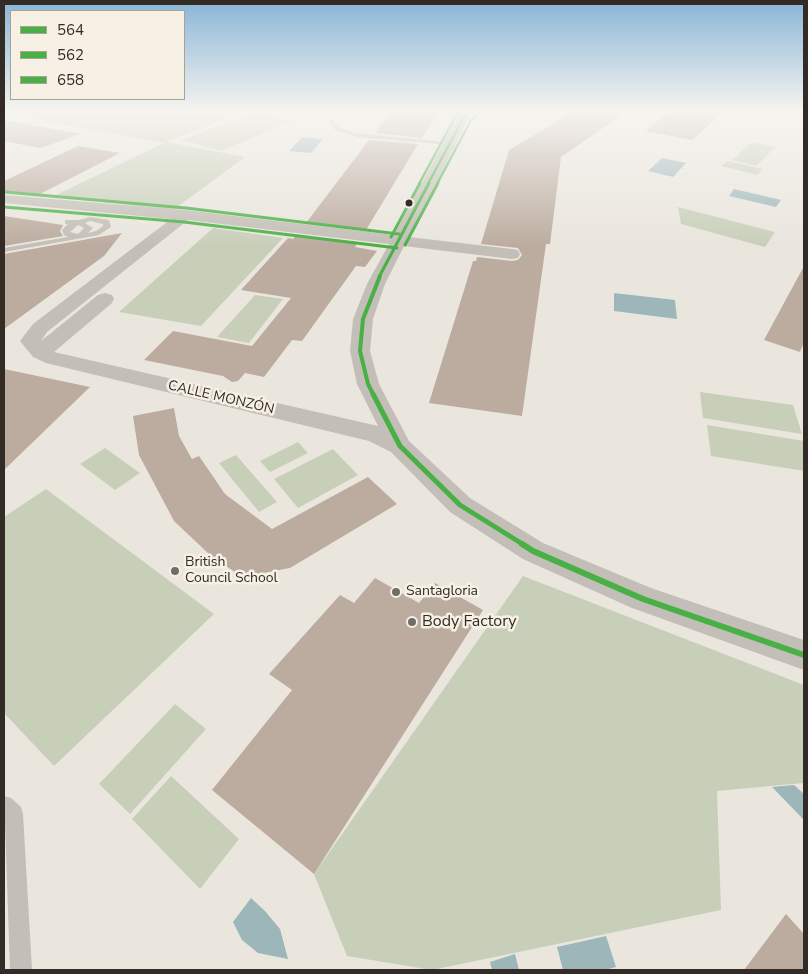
<!DOCTYPE html>
<html>
<head>
<meta charset="utf-8">
<style>
  body { margin:0 }
  #map { position:relative; width:808px; height:974px; overflow:hidden; background:#eae6de; font-family:"Nunito Sans",sans-serif }
  canvas { display:block }
  .frame { position:absolute; inset:0; border:5px solid #322b26; pointer-events:none }
  .legend { position:absolute; left:10px; top:10px; width:175px; height:90px; box-sizing:border-box; background:#f7f1e5; border:1px solid #a8a299; margin:0; padding:6px 9px; list-style:none; font-size:15px; color:#322b26 }
  .legend li { display:flex; align-items:center; gap:10px; height:25px }
  .legend b { width:25px; border:1px solid #a8a299 }
</style>
</head>
<body>
<div id="map">
<canvas width="808" height="974"></canvas>
<div class="frame"></div>
<ul class="legend">
<li><b style="height:6px;background:#49b045"></b>564</li>
<li><b style="height:6px;background:#49b045"></b>562</li>
<li><b style="height:6px;background:#49b045"></b>658</li>
</ul>
</div>
<script>
const ctx = document.querySelector('canvas').getContext('2d');
ctx.lineJoin = 'round';
function paint(path, color) { ctx.fillStyle = color; ctx.fill(path, 'evenodd'); }
const shape = rows => new Path2D(rows.map(r => 'M' + r).join(''));
function trace(path, color, width, dash) { ctx.strokeStyle = color; ctx.lineWidth = width; ctx.lineCap = dash ? 'butt' : 'round'; ctx.setLineDash(dash || []); ctx.stroke(path); }
function drawText(font, color, halo, rows, align = 'center') {
  ctx.font = font + ' "Nunito Sans",sans-serif'; ctx.lineWidth = 5; ctx.setLineDash([]); ctx.textBaseline = 'middle'; ctx.strokeStyle = halo; ctx.fillStyle = color; for (const [text, x, y, turn = 0] of rows) {
    ctx.save(); ctx.translate(x, y); ctx.rotate((+turn || 0) * Math.PI / 180); ctx.textAlign = isNaN(turn) ? turn : align; if (halo) ctx.strokeText(text, 0, 0); ctx.fillText(text, 0, 0); ctx.restore();
  }
}
const green = shape([
  [25,110,120,110,115,112,127,115,143,110,249,110,166,142,245,157,173,210,54,196,164,143,12,115],
  [254,112,292,121,222,151,182,140],
  [752,142,776,147,756,166,732,160],
  [728,161,763,169,757,175,721,166],
  [678,207,775,232,765,247,681,224],
  [213,228,283,238,201,326,119,312],
  [255,295,283,299,249,343,217,337],
  [700,392,793,405,802,434,703,418],
  [707,425,804,441,804,471,711,456],
  [298,442,308,453,270,472,260,461],
  [105,448,140,473,115,490,80,464],
  [333,449,358,475,298,508,274,479],
  [236,455,277,502,259,512,219,463],
  [46,489,214,614,54,766,4,713,4,517],
  [523,576,804,685,804,783,717,791,721,910,432,970,347,956,314,874],
  [175,704,206,729,130,814,99,784],
  [171,776,239,839,200,889,132,819]
]);
const water = shape([
  [302,137,323,139,311,153,289,151],
  [662,158,686,163,673,177,648,171],
  [734,189,781,200,776,207,729,196],
  [614,293,675,300,677,319,614,311],
  [794,785,804,794,804,820,772,787],
  [251,898,265,911,280,929,288,959,258,953,242,940,233,922],
  [606,936,616,967,604,970,563,970,557,947],
  [515,954,519,970,492,970,490,962]
]);
const building = shape([
  [392,110,440,110,422,138,375,133],
  [576,110,629,110,561,157,550,244,546,244,522,416,429,403,473,261,476,261,477,257,512,261,518,260,522,255,518,248,481,244,509,150],
  [672,110,726,110,692,140,645,131],
  [4,120,81,134,40,148,4,141],
  [369,140,418,144,366,230,306,223],
  [78,146,120,153,36,196,4,193,4,181],
  [4,216,63,225,60,231,63,236,4,246],
  [122,233,104,256,4,329,4,254],
  [296,235,358,242,355,247,377,251,365,267,356,266,302,341,292,340,264,377,245,373,238,381,232,382,223,376,144,360,173,331,252,346,291,298,241,290,288,238,293,239],
  [804,266,804,342,800,352,764,340],
  [4,369,90,387,4,470],
  [174,408,179,436,192,459,199,456,225,494,272,529,368,477,397,504,290,568,242,577,210,555,174,521,139,455,133,416],
  [375,578,419,603,435,583,483,610,314,874,212,790,292,690,269,674,340,595,354,603],
  [786,914,804,934,804,970,744,970]
]);
const lane = shape([
  [328,120,332,120,339,128,357,133,454,143,451,145,357,137,335,130,328,120],
  [90,217,109,220,111,227,99,235,4,252,4,248,68,237,64,235,62,230,68,224,65,224,65,220,79,220,90,217],
  [90,221,103,224,103,226,96,231,88,233,93,228,85,223,90,221],
  [78,225,84,228,78,234,70,232,78,225],
  [4,796,11,798,21,807,23,814,32,970,10,970,4,796]
]);
const street = shape([
  [4,110,20,110,4,117,4,110],
  [461,110,473,110,409,237,512,249,518,250,520,254,518,258,512,259,404,246,385,284,373,319,370,351,379,384,409,441,470,498,543,543,651,588,804,640,804,670,632,608,523,559,450,512,391,452,369,441,46,363,33,357,20,341,33,324,171,219,4,203,4,195,185,210,394,235,461,110],
  [188,220,389,244,367,284,353,319,350,351,357,384,378,426,54,352,112,303,114,299,112,295,105,293,98,295,41,341,47,332,188,220]
]);
const bus1Far4 = shape([
  [428,184,465,115,472,110]
]);
const bus1Far3 = shape([
  [379,277,429,183]
]);
const bus1Far2 = shape([
  [374,396,368,384,360,351,363,319,380,276]
]);
const bus1Far1 = shape([
  [373,394,400,446,460,505,524,545]
]);
const bus1 = shape([
  [522,544,533,551,643,599,804,655]
]);
const bus2Far1 = shape([
  [437,184,471,120,476,116]
]);
const bus2 = shape([
  [4,207,184,222,397,248],
  [405,245,438,183]
]);
const bus3Far1 = shape([
  [419,184,459,110]
]);
const bus3 = shape([
  [5,192,186,208,399,234],
  [391,237,420,183]
]);
const markers = [
  [409,203,4.5,"#322b26"],
  [175,571,5,"#726c66"],
  [396,592,5,"#726c66"],
  [412,622,5,"#726c66"]
];
const streetNames = [
  ["CALLE MONZÓN",221,398,13]
];
const poiNames = [
  ["British",185,563],
  ["Council School",185,579],
  ["Santagloria",406,592]
];
const nearPoinames = [
  ["Body Factory",422,622]
];
paint(green, '#c8cfb9');
paint(water, '#9cb6ba');
paint(building, '#bcaca0');
paint(lane, '#c3beb7');
paint(street, '#c3beb7');
trace(bus1Far4, '#49b045', 2.5);
trace(bus1Far3, '#49b045', 3);
trace(bus1Far2, '#49b045', 4);
trace(bus1Far1, '#49b045', 5);
trace(bus1, '#49b045', 6);
trace(bus2Far1, '#49b045', 2.5);
trace(bus2, '#49b045', 3);
trace(bus3Far1, '#49b045', 2.5);
trace(bus3, '#49b045', 3);
const sky = ctx.createLinearGradient(0, 0, 0, 246);
sky.addColorStop(0, '#89b5d6');
sky.addColorStop(0.45, '#f6f4f0');
sky.addColorStop(1, '#f6f4f000');
ctx.fillStyle = sky;
ctx.fillRect(0, 0, 808, 246);
for (const [x, y, r, color] of markers) { const dot = new Path2D(); dot.arc(x, y, r, 0, 2 * Math.PI); ctx.fillStyle = color; ctx.fill(dot); trace(dot, '#f7f1e5', 2); }
drawText('14px', '#322b26', '#f7f1e5', streetNames);
drawText('14px', '#322b26', '#f7f1e5', poiNames, 'left');
drawText('16px', '#322b26', '#f7f1e5', nearPoinames, 'left');
</script>
</body>
</html>
